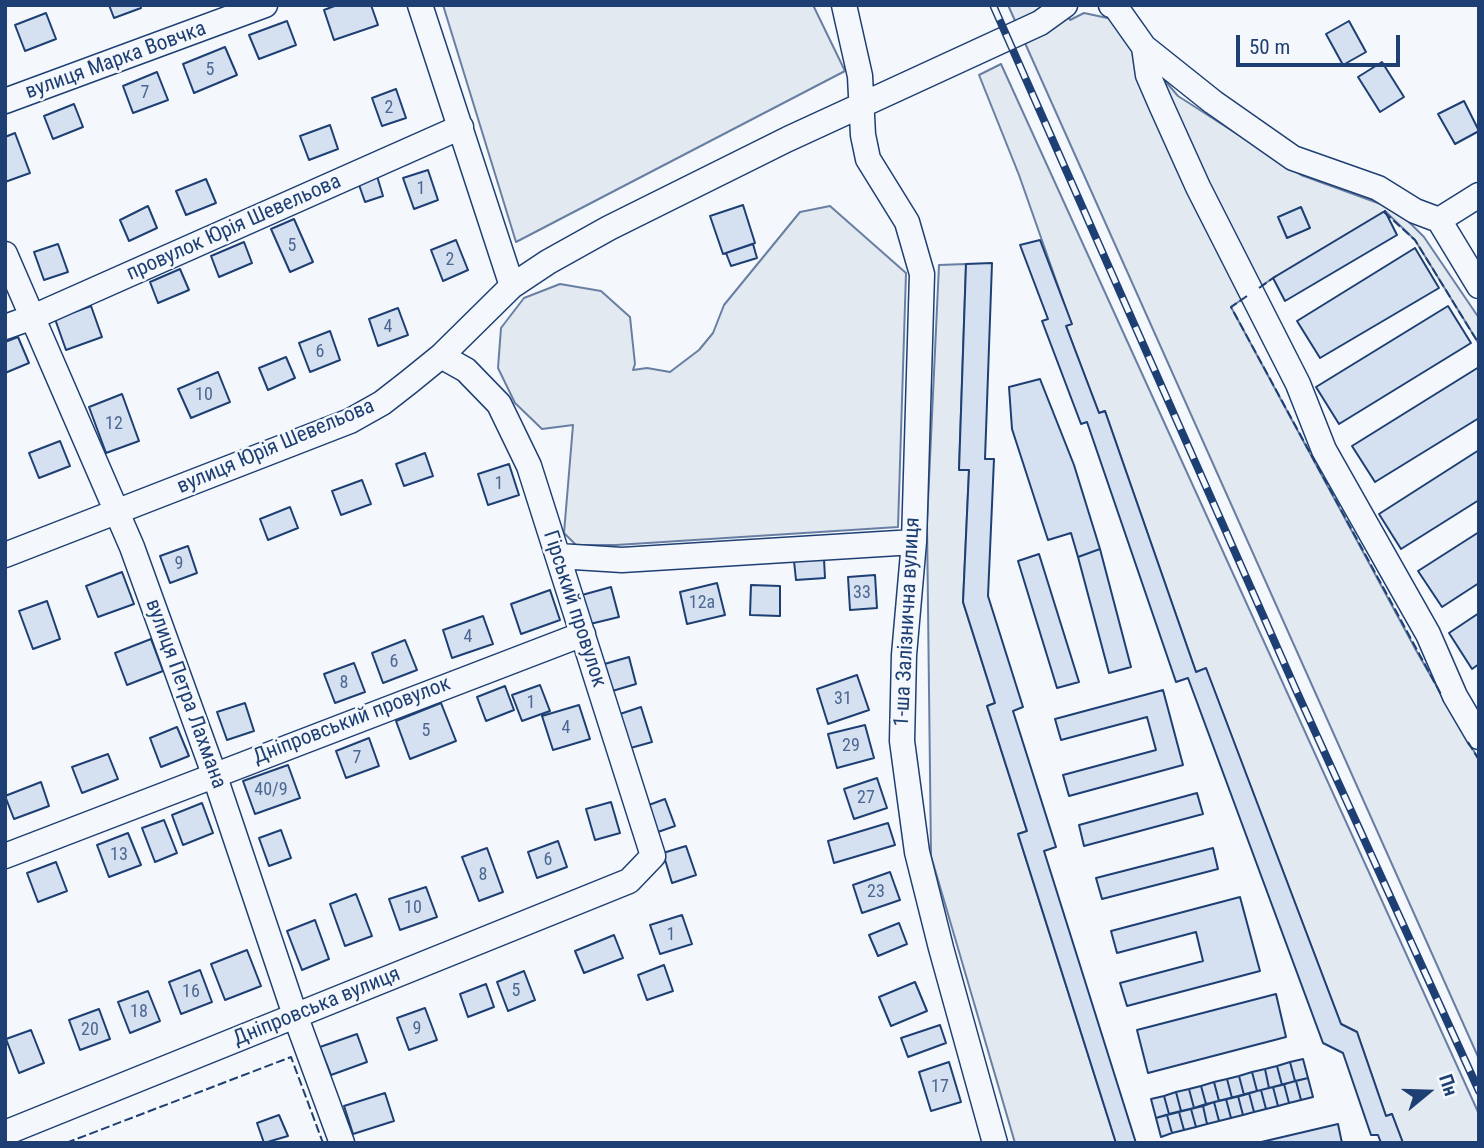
<!DOCTYPE html>
<html>
<head>
<meta charset="utf-8">
<style>
  body { margin:0 }
  #map { position:relative; width:1484px; height:1148px; overflow:hidden; background:#f4f7fb; font-family:"Roboto Condensed",sans-serif }
  canvas { display:block }
  .frame { position:absolute; inset:0; border:7px solid #1d3f73; pointer-events:none }
  .north { position:absolute; left:1393px; top:1057px; width:70px; height:70px; -webkit-text-stroke:5px #f4f7fb; paint-order:stroke; rotate:71deg; font-size:19px; font-weight:700; line-height:28px; text-align:center; color:#1d3f73 }
  .north::after { content:''; display:block; margin:auto; width:24px; height:32px; background:#1d3f73; clip-path:polygon(50% 0,100% 100%,50% 72%,0 100%) }
  .scale { position:absolute; left:1236px; top:35px; width:164px; height:32px; box-sizing:border-box; border:4px solid #1d3f73; border-top:0; padding-left:9px; font-size:21px; line-height:24px; white-space:nowrap; color:#1d3f73; -webkit-text-stroke:5px #f4f7fb; paint-order:stroke }
</style>
</head>
<body>
<div id="map">
<canvas width="1484" height="1148"></canvas>
<div class="frame"></div>
<div class="north">Пн</div>
<div class="scale">50 m</div>
</div>
<script>
const ctx = document.querySelector('canvas').getContext('2d');
ctx.lineJoin = 'round';
function paint(path, color) { ctx.fillStyle = color; ctx.fill(path, 'evenodd'); }
const shape = rows => new Path2D(rows.map(r => 'M' + r).join(''));
function trace(path, color, width, dash) { ctx.strokeStyle = color; ctx.lineWidth = width; ctx.lineCap = dash ? 'butt' : 'round'; ctx.setLineDash(dash || []); ctx.stroke(path); }
function drawText(font, color, halo, rows, align = 'center') {
  ctx.font = font + ' "Roboto Condensed",sans-serif'; ctx.lineWidth = 5; ctx.setLineDash([]); ctx.textBaseline = 'middle'; ctx.strokeStyle = halo; ctx.fillStyle = color; for (const [text, x, y, turn = 0] of rows) {
    ctx.save(); ctx.translate(x, y); ctx.rotate((+turn || 0) * Math.PI / 180); ctx.textAlign = isNaN(turn) ? turn : align; if (halo) ctx.strokeText(text, 0, 0); ctx.fillText(text, 0, 0); ctx.restore();
  }
}
const green = shape([
  [443,5,813,5,845,71,516,242,443,5],
  [1008,5,1064,5,1070,20,1084,13,1112,19,1178,96,1301,175,1397,210,1424,237,1479,318,1479,344,1415,240,1385,211,1273,278,1231,307,1417,652,1479,760,1479,1059,1008,5],
  [1001,64,1479,1114,1479,1143,1403,1143,1392,1114,1386,1116,1357,1032,1341,1024,1206,669,1196,672,1105,411,1099,413,1066,326,1071,323,1019,175,979,75,1001,64],
  [830,206,906,273,898,527,616,545,576,545,564,533,573,425,542,429,515,403,498,368,501,328,524,298,560,284,601,291,630,317,635,364,633,370,647,368,670,372,699,350,713,333,724,305,800,212,830,206],
  [966,264,959,469,969,470,963,602,995,703,987,706,1027,831,1018,834,1116,1143,1015,1143,931,856,927,523,939,265,966,264]
]);
const building = shape([
  [109,5,140,5,141,8,114,18,109,5],
  [337,5,371,5,378,25,334,40,324,10,337,5],
  [46,13,56,39,25,51,15,25,46,13],
  [287,21,296,45,259,59,249,35,287,21],
  [1349,21,1366,52,1343,65,1326,34,1349,21],
  [225,47,237,75,194,93,183,64,225,47],
  [1382,62,1404,97,1380,112,1358,77,1382,62],
  [157,72,168,100,133,113,123,86,157,72],
  [396,89,406,118,382,126,372,98,396,89],
  [1464,101,1479,131,1455,144,1438,114,1464,101],
  [74,104,83,127,53,139,44,116,74,104],
  [330,125,338,149,309,160,300,136,330,125],
  [15,133,30,173,5,182,5,137,15,133],
  [428,170,438,200,414,209,403,178,428,170],
  [377,176,383,196,365,202,358,182,377,176],
  [206,179,216,203,186,215,176,191,206,179],
  [743,205,755,243,723,254,710,216,743,205],
  [148,206,157,228,129,241,120,220,148,206],
  [1301,207,1310,228,1287,238,1278,217,1301,207],
  [1385,211,1397,235,1285,301,1273,278,1385,211],
  [294,219,313,262,290,272,271,229,294,219],
  [456,240,468,270,443,281,431,250,456,240],
  [1040,240,1072,324,1066,326,1099,413,1105,411,1196,672,1206,668,1341,1024,1357,1032,1386,1116,1392,1114,1403,1143,1381,1143,1378,1135,1371,1135,1343,1053,1323,1043,1188,678,1176,682,1087,422,1081,424,1042,321,1048,319,1020,245,1040,240],
  [244,242,252,263,219,277,211,256,244,242],
  [58,244,68,272,44,280,34,252,58,244],
  [753,244,757,258,731,266,726,253,753,244],
  [1415,248,1439,288,1320,358,1297,321,1415,248],
  [992,263,985,459,994,459,988,596,1023,707,1013,711,1056,847,1044,851,1136,1143,1116,1143,1018,834,1027,831,987,706,995,703,963,602,969,470,959,470,966,264,992,263],
  [180,269,189,290,158,303,150,282,180,269],
  [91,306,102,337,66,350,55,319,91,306],
  [1448,306,1471,343,1339,424,1316,387,1448,306],
  [398,308,408,335,378,346,369,319,398,308],
  [330,331,340,360,310,372,299,343,330,331],
  [18,337,29,363,5,373,5,342,18,337],
  [286,357,295,378,268,390,259,368,286,357],
  [1479,367,1479,418,1375,482,1352,446,1479,367],
  [218,372,230,402,191,418,178,389,218,372],
  [1040,379,1074,465,1100,549,1078,557,1071,533,1048,540,1012,429,1009,387,1040,379],
  [122,394,139,441,106,453,89,407,122,394],
  [60,441,70,466,39,478,29,453,60,441],
  [1479,450,1479,500,1401,549,1379,514,1479,450],
  [425,453,433,476,404,486,396,464,425,453],
  [509,464,519,495,488,505,478,474,509,464],
  [362,480,371,504,341,515,332,491,362,480],
  [290,507,298,528,268,540,260,519,290,507],
  [1479,532,1479,583,1442,607,1418,571,1479,532],
  [188,546,197,573,170,583,160,556,188,546],
  [1100,549,1131,667,1109,673,1078,557,1100,549],
  [1039,554,1079,682,1057,688,1018,561,1039,554],
  [824,559,825,578,796,580,794,561,824,559],
  [122,572,134,604,98,617,86,586,122,572],
  [875,575,877,608,850,610,848,577,875,575],
  [717,583,725,615,687,624,680,592,717,583],
  [751,585,780,586,780,616,750,615,751,585],
  [611,587,619,617,590,624,582,595,611,587],
  [550,590,560,620,521,634,511,604,550,590],
  [47,601,60,639,33,649,19,611,47,601],
  [1479,613,1479,664,1472,669,1449,633,1479,613],
  [483,616,493,644,452,658,443,630,483,616],
  [151,639,163,671,127,685,115,653,151,639],
  [405,640,417,670,383,683,372,653,405,640],
  [629,657,636,684,609,692,601,665,629,657],
  [354,663,365,692,335,703,324,674,354,663],
  [857,675,869,710,828,724,817,689,857,675],
  [540,685,550,711,522,721,512,695,540,685],
  [505,686,514,710,486,721,477,697,505,686],
  [1163,690,1183,765,1069,796,1063,775,1156,750,1147,717,1061,740,1055,719,1163,690],
  [245,703,254,731,227,740,217,712,245,703],
  [441,703,456,741,410,759,396,721,441,703],
  [579,705,590,739,553,750,542,716,579,705],
  [641,707,652,742,627,749,617,715,641,707],
  [865,725,874,758,837,768,828,734,865,725],
  [177,727,189,756,161,767,150,738,177,727],
  [369,738,379,766,346,778,336,751,369,738],
  [108,754,118,779,82,793,72,767,108,754],
  [288,765,300,798,255,814,243,781,288,765],
  [877,778,887,808,854,819,844,789,877,778],
  [41,782,49,806,14,819,5,796,41,782],
  [1197,793,1203,814,1084,846,1079,825,1197,793],
  [665,799,675,826,655,833,646,806,665,799],
  [611,802,620,833,595,840,586,809,611,802],
  [202,803,213,833,183,845,172,815,202,803],
  [164,820,177,853,155,862,142,828,164,820],
  [888,823,895,845,834,863,828,841,888,823],
  [281,830,291,858,269,866,259,838,281,830],
  [128,833,141,865,109,877,97,845,128,833],
  [558,841,567,867,537,878,528,852,558,841],
  [686,846,696,875,672,883,663,853,686,846],
  [487,848,503,892,479,901,462,857,487,848],
  [1213,848,1218,869,1102,899,1096,878,1213,848],
  [56,862,67,891,38,902,27,873,56,862],
  [890,872,900,900,862,913,853,885,890,872],
  [426,887,437,917,400,930,389,899,426,887],
  [356,894,372,936,345,946,330,904,356,894],
  [1240,897,1260,971,1127,1006,1120,983,1203,961,1196,932,1117,953,1111,931,1240,897],
  [682,915,692,944,660,954,650,925,682,915],
  [315,920,329,959,302,970,287,931,315,920],
  [899,923,907,944,878,956,869,935,899,923],
  [614,935,623,958,584,973,575,951,614,935],
  [247,950,261,986,225,1000,211,964,247,950],
  [664,965,673,991,647,1000,638,975,664,965],
  [200,970,212,1002,181,1014,169,982,200,970],
  [524,971,535,1000,508,1011,497,982,524,971],
  [915,982,927,1011,891,1026,879,997,915,982],
  [486,984,494,1007,468,1017,460,994,486,984],
  [148,991,160,1021,130,1033,118,1002,148,991],
  [1276,994,1286,1037,1148,1073,1137,1030,1276,994],
  [425,1008,437,1040,409,1050,397,1018,425,1008],
  [99,1009,110,1039,80,1050,69,1020,99,1009],
  [940,1025,946,1043,908,1057,901,1038,940,1025],
  [31,1030,44,1063,19,1073,6,1039,31,1030],
  [357,1034,367,1062,331,1075,320,1047,357,1034],
  [1303,1059,1308,1078,1295,1081,1290,1062,1303,1059],
  [949,1062,961,1102,931,1111,919,1072,949,1062],
  [1290,1062,1295,1081,1282,1085,1277,1066,1290,1062],
  [1277,1066,1282,1085,1269,1088,1265,1069,1277,1066],
  [1265,1069,1269,1088,1257,1091,1252,1072,1265,1069],
  [1252,1072,1257,1091,1244,1095,1239,1076,1252,1072],
  [1239,1076,1244,1095,1232,1098,1227,1079,1239,1076],
  [1308,1078,1313,1097,1301,1100,1296,1081,1308,1078],
  [1227,1079,1232,1098,1219,1101,1214,1082,1227,1079],
  [1296,1081,1301,1100,1289,1103,1284,1084,1296,1081],
  [1214,1082,1219,1101,1206,1104,1201,1086,1214,1082],
  [1284,1084,1289,1103,1278,1106,1273,1087,1284,1084],
  [1201,1086,1206,1104,1194,1108,1189,1089,1201,1086],
  [1273,1087,1278,1106,1266,1109,1261,1090,1273,1087],
  [1189,1089,1194,1108,1181,1111,1176,1092,1189,1089],
  [1261,1090,1266,1109,1254,1112,1249,1093,1261,1090],
  [1176,1092,1181,1111,1169,1114,1164,1096,1176,1092],
  [385,1093,394,1121,353,1134,344,1106,385,1093],
  [1249,1093,1254,1112,1243,1115,1238,1096,1249,1093],
  [1164,1096,1169,1114,1156,1118,1151,1099,1164,1096],
  [1238,1096,1243,1115,1231,1118,1226,1099,1238,1096],
  [1226,1099,1231,1118,1219,1121,1214,1102,1226,1099],
  [1214,1102,1219,1121,1207,1124,1203,1106,1214,1102],
  [1203,1106,1207,1124,1196,1127,1191,1109,1203,1106],
  [1191,1109,1196,1127,1184,1130,1179,1112,1191,1109],
  [1179,1112,1184,1130,1172,1133,1167,1115,1179,1112],
  [279,1115,288,1136,264,1143,257,1123,279,1115],
  [1167,1115,1172,1133,1161,1137,1156,1118,1167,1115],
  [1338,1124,1342,1143,1257,1143,1338,1124]
]);
const minor = shape([
  [420,5,512,286],
  [844,5,860,76,863,135,868,159,907,222,922,274,914,542,904,655,902,741,917,852,941,948,995,1143],
  [1111,5,1115,6,1144,47,1213,102,1293,158,1378,188,1415,211,1439,220,1479,286],
  [1144,47,1148,75,1161,105,1198,187,1298,384,1324,450,1428,634,1455,696,1479,737],
  [5,101,265,5],
  [1439,220,1479,195],
  [5,254,132,547,214,774,295,1015,342,1143],
  [5,327,33,317,461,127],
  [5,555,350,421,382,403,409,382,441,356,512,286,548,262,609,228,788,139,1040,23,1065,5],
  [558,556,622,560,914,542],
  [5,856,583,634],
  [5,1133,629,881,653,856,529,466,499,404,466,370,441,356]
]);
const rail = shape([
  [993,5,1296,690,1479,1091]
]);
const fence = shape([
  [1384,212,1415,240,1479,344],
  [1259,288,1276,276],
  [1247,296,1231,307,1442,696],
  [1468,742,1479,760],
  [66,1143,291,1057,323,1143]
]);
const numberNames = [
  ["5",210,70],
  ["7",145,93],
  ["2",389,108],
  ["1",421,189],
  ["5",292,246],
  ["2",450,260],
  ["4",388,327],
  ["6",320,352],
  ["10",204,395],
  ["12",114,424],
  ["1",499,484],
  ["9",179,564],
  ["33",862,593],
  ["12а",702,603],
  ["4",468,637],
  ["6",394,662],
  ["8",344,683],
  ["31",843,699],
  ["1",531,703],
  ["4",566,728],
  ["5",426,731],
  ["29",851,746],
  ["7",357,758],
  ["40/9",271,790],
  ["27",866,798],
  ["13",119,855],
  ["6",548,860],
  ["8",483,875],
  ["23",876,892],
  ["10",413,908],
  ["1",671,935],
  ["5",516,991],
  ["16",191,992],
  ["18",139,1012],
  ["9",417,1029],
  ["20",90,1030],
  ["17",940,1087]
];
const streetNames = [
  ["вулиця Марка Вовчка",116,61,-20],
  ["провулок Юрія Шевельова",234,228,-24],
  ["вулиця Юрія Шевельова",276,447,-23],
  ["Гірський провулок",574,609,72],
  ["1-ша Залізнична вулиця",908,622,-87],
  ["вулиця Петра Лахмана",185,694,70],
  ["Дніпровський провулок",352,721,-21],
  ["Дніпровська вулиця",317,1007,-22]
];
paint(green, '#e3e9f0');
trace(green, '#687fa3', 2);
paint(building, '#d5e0f0');
trace(building, '#1d3f73', 2);
trace(minor, '#1d3f73', 27);
trace(minor, '#f4f7fb', 24);
trace(rail, '#1d3f73', 8);
trace(rail, '#f4f7fb', 5, [16]);
trace(fence, '#1d3f73', 2, [9, 3.5]);
drawText('18px', '#4b6792', null, numberNames);
drawText('21px', '#1d3f73', '#f4f7fb', streetNames);
</script>
</body>
</html>
